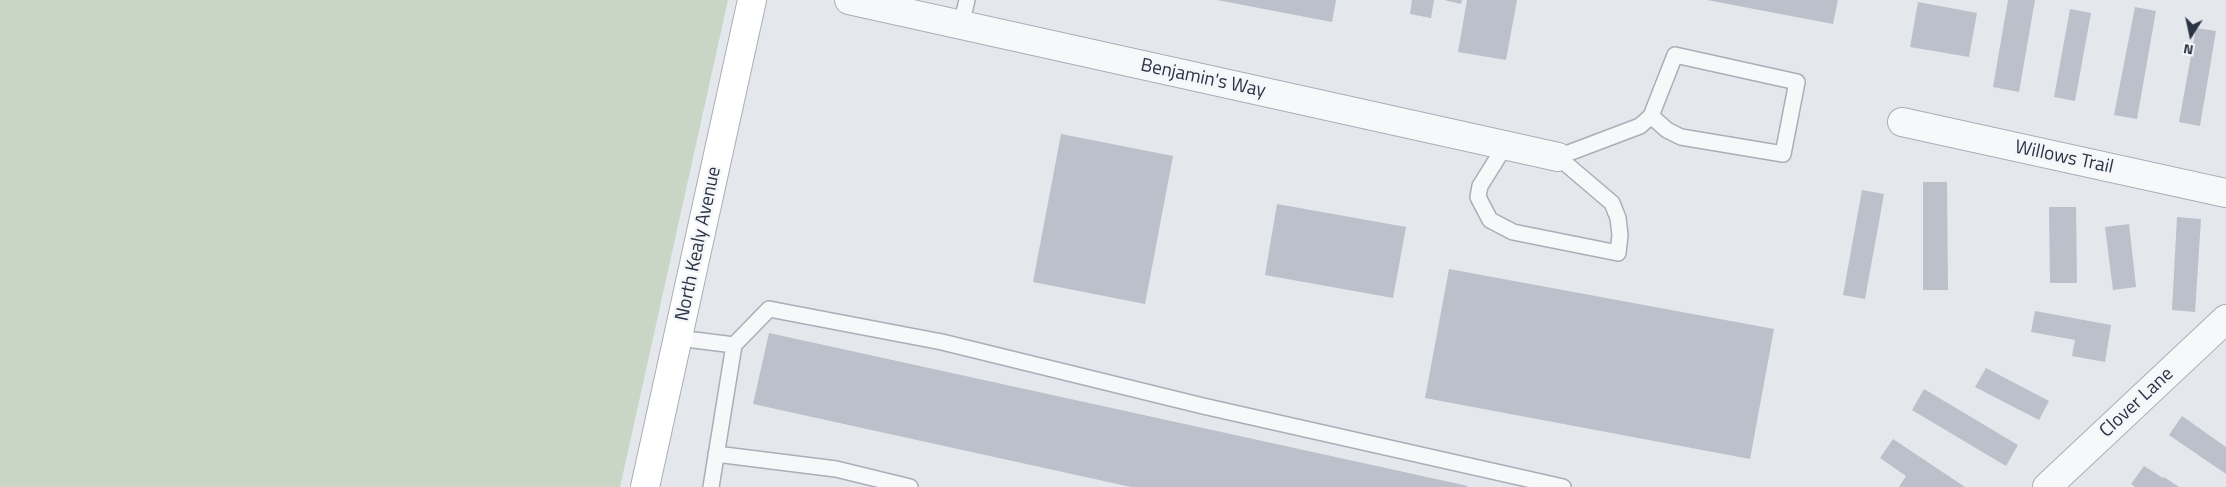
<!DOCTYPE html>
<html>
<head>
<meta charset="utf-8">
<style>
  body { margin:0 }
  #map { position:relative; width:2226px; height:487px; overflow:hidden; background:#e4e7ec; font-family:"Titillium Web",sans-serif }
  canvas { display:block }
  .north { position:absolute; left:2166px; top:10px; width:50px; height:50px; -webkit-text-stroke:4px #f4f6f9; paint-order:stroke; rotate:190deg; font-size:14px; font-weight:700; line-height:20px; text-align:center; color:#2b3445 }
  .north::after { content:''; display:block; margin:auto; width:18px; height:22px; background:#2b3445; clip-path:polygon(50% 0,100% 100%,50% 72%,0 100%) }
</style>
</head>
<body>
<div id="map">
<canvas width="2226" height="487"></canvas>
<div class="north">N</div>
</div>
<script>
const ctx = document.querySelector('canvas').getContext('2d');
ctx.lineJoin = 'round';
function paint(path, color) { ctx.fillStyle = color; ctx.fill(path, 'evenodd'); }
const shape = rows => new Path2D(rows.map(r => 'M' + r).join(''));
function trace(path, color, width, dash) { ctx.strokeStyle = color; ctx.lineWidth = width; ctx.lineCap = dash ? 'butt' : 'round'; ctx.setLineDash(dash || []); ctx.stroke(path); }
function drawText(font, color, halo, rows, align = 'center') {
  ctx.font = font + ' "Titillium Web",sans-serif'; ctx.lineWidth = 5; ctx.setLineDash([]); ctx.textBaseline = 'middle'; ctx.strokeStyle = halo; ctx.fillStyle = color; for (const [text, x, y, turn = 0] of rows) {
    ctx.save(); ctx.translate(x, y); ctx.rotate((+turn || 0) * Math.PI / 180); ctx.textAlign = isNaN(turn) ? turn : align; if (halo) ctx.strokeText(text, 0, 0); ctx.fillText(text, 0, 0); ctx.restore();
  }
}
const green = shape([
  [0,0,728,0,620,487,0,487]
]);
const building = shape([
  [1217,0,1336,0,1332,22],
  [1412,0,1434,0,1431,18,1410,14],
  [1444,0,1462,0,1461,4],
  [1467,0,1517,0,1506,60,1458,52],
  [1707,0,1838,0,1833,24],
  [2008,0,2035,0,2019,92,1993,87],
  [1918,2,1977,13,1969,57,1910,47],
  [2135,7,2156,11,2137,119,2114,115],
  [2070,9,2091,13,2075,101,2054,97],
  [2196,28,2216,31,2200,126,2179,122],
  [1061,134,1173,156,1145,304,1033,282],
  [1923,182,1947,182,1948,290,1923,290],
  [1862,190,1884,194,1865,299,1843,295],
  [1277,204,1406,227,1393,298,1265,275],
  [2049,207,2076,207,2077,283,2050,283],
  [2177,217,2201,219,2195,312,2172,310],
  [2129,224,2136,287,2113,290,2105,227],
  [1449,269,1774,329,1750,459,1425,398],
  [2035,311,2111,325,2105,362,2072,356,2075,340,2031,332],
  [769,333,1468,486,1467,487,1131,487,753,404],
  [1986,368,2049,401,2039,420,1975,387],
  [1924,389,2018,445,2006,466,1912,410],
  [2182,416,2226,447,2226,474,2169,435],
  [1893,439,1965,487,1899,487,1906,476,1880,458],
  [2144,466,2163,478,2164,477,2179,487,2135,487,2131,484]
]);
const lane = shape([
  [961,25,967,0],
  [1505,146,1480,186,1478,197,1490,220,1513,232,1618,253,1620,235,1618,218,1612,203,1558,157,1640,126,1651,116,1675,55,1797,82,1783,154,1681,137,1667,130,1651,116],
  [678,338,734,345,769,309,942,342,1203,406,1563,487],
  [716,454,836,469,910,487],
  [711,487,734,345]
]);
const street = shape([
  [849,0,1558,157],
  [1902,122,2226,193],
  [2047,487,2226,319]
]);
const secondary = shape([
  [645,487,752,0]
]);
const streetNames = [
  ["Benjamin's Way",1203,79,12],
  ["Willows Trail",2064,158,12],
  ["North Kealy Avenue",699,244,-78],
  ["Clover Lane",2137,403,-43]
];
paint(green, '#c9d6c5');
paint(building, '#bbc0ca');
trace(lane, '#a9aeb7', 18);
trace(street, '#a9aeb7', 30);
trace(secondary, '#a9aeb7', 30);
trace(lane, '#f7f8fa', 15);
trace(street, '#f7f8fa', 28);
trace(secondary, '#fff', 28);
drawText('19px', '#2b3445', '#f4f6f9', streetNames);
</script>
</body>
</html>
